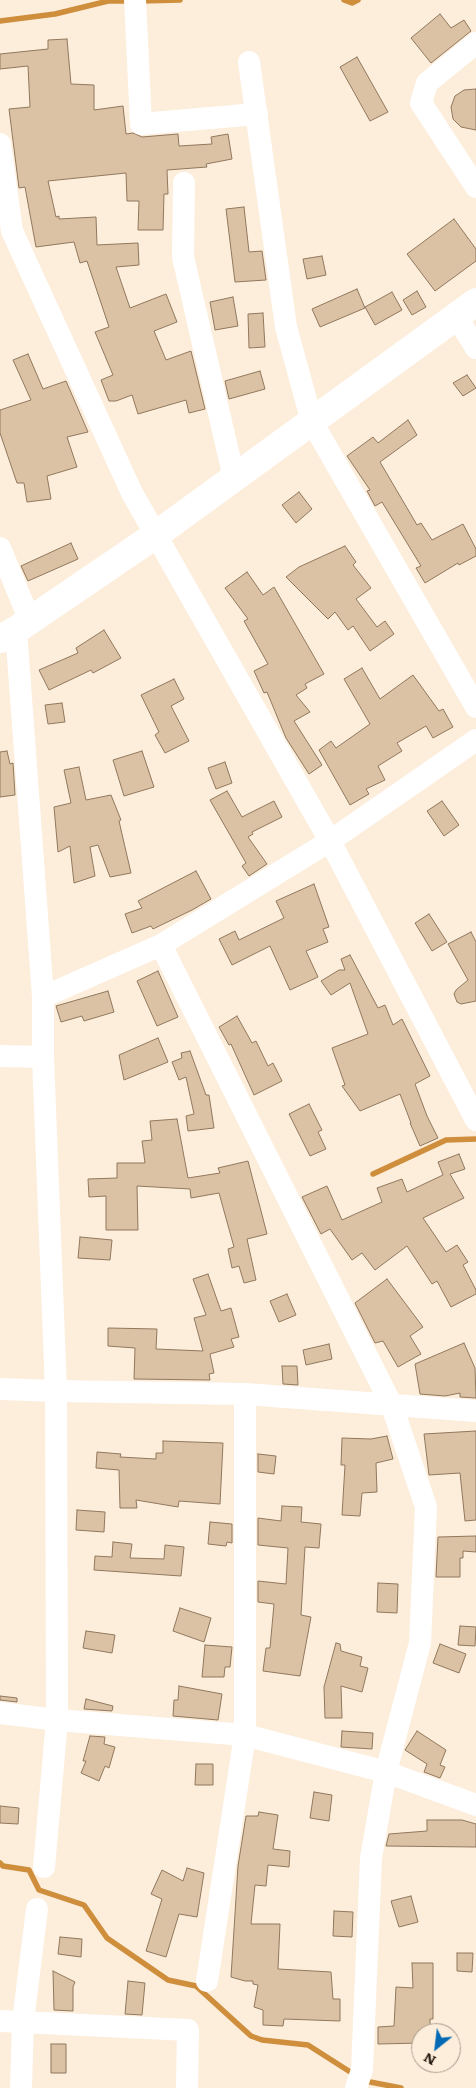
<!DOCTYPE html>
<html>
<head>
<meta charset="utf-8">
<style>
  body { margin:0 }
  #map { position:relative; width:476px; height:2088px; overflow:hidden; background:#fdeddb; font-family:Literata,serif }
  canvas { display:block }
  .north { position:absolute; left:411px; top:2023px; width:50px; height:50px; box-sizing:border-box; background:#fdeddb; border:1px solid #a89a8b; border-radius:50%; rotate:209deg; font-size:14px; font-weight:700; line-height:20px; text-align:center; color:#281e13 }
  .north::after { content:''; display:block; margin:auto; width:18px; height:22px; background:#046ab6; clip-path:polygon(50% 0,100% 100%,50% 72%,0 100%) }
</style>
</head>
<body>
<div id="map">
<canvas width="476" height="2088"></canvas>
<div class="north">N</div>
</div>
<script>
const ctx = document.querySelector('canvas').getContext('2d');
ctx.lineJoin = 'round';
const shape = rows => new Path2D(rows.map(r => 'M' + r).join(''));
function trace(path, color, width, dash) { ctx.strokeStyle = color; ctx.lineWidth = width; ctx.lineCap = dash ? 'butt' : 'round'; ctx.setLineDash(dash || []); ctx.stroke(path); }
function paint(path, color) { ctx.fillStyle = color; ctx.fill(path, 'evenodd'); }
const stream = shape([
  [344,0,352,3,358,0],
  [140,1,180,0],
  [0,21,55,14,108,1,131,1],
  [373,1174,446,1140,476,1139],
  [0,1863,3,1866,29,1870,39,1890,84,1905,107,1938,168,1980,196,1986,251,2036,262,2040,308,2045,355,2075],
  [365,2081,401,2088]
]);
const building = shape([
  [440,14,451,28,464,20,471,31,431,63,411,38,440,14],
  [67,39,71,84,94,85,94,110,123,106,126,134,133,133,142,137,178,134,179,146,212,144,211,137,228,134,232,159,206,164,207,167,167,170,168,194,164,194,163,230,138,230,139,201,127,201,126,173,48,181,56,217,59,216,59,219,96,217,97,245,138,243,139,265,116,267,130,308,166,294,177,322,154,331,166,360,191,351,205,409,189,413,186,400,138,414,132,395,116,401,109,401,101,380,113,375,95,332,109,327,87,261,80,263,74,242,36,247,25,187,19,188,9,109,30,107,28,66,0,69,0,54,48,49,48,40,67,39],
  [357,57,388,112,370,121,340,67,357,57],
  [476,89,476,130,461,127,453,119,451,107,455,96,464,90,476,89],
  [244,207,249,252,262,251,266,280,235,282,226,209,244,207],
  [454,219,476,249,476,261,435,291,407,254,454,219],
  [322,256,326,275,307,279,303,259,322,256],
  [357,289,365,308,320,327,312,309,357,289],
  [417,291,426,307,412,315,403,300,417,291],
  [392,292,402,310,375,325,365,307,392,292],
  [233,297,238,326,215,330,210,302,233,297],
  [263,313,265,347,249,348,248,314,263,313],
  [28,354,43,389,66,381,88,432,67,437,77,467,47,476,51,499,27,502,24,483,17,483,0,433,0,410,31,400,13,360,28,354],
  [260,371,265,389,229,399,225,381,260,371],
  [467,375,476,388,463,396,453,383,467,375],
  [408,420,417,435,380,462,417,525,421,523,432,540,463,524,476,549,476,556,459,565,458,563,425,583,416,568,421,566,382,502,375,506,367,491,370,490,347,456,373,437,378,443,408,420],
  [299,492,312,509,296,523,282,505,299,492],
  [71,543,78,559,28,581,21,566,71,543],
  [345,546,356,562,353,565,371,588,356,599,377,627,385,621,394,634,370,651,353,626,348,630,335,612,328,619,286,577,299,567,345,546],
  [247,572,263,595,274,587,324,674,305,684,307,688,296,695,310,712,294,721,322,765,309,774,286,738,267,692,264,693,254,671,268,664,244,621,248,619,225,588,247,572],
  [104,630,121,658,93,673,91,670,49,690,39,670,78,653,76,648,104,630],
  [362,668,380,699,413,675,439,711,443,709,453,727,433,738,426,726,397,743,402,751,378,766,385,780,366,789,369,794,350,805,319,750,331,741,336,748,370,724,344,679,362,668],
  [174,679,184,699,171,706,189,741,165,753,155,735,159,732,141,695,174,679],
  [62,703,65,722,48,724,45,705,62,703],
  [7,751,10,764,13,763,15,795,0,797,0,752,7,751],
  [142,751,154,787,124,796,113,760,142,751],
  [225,762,232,783,216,789,208,768,225,762],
  [79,767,86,800,111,795,121,820,119,821,131,873,110,877,98,845,90,847,95,876,74,883,70,846,58,852,54,807,71,803,64,770,79,767],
  [227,791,242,817,274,801,282,817,252,832,253,834,248,837,267,864,249,876,242,866,246,863,210,800,227,791],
  [442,801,459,825,444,836,427,811,442,801],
  [196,871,211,899,192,910,153,929,151,926,132,933,125,914,142,908,138,901,196,871],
  [314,884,329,927,323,929,328,942,306,951,318,977,290,990,270,946,232,965,219,939,235,931,239,940,284,918,276,901,314,884],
  [429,914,447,942,432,951,415,923,429,914],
  [471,932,476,942,476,1001,461,1004,457,1002,454,994,456,990,468,980,448,944,471,932],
  [350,955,378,1008,385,1005,393,1025,402,1019,430,1076,415,1084,427,1116,438,1138,420,1146,410,1123,411,1123,400,1094,360,1111,342,1086,345,1085,332,1048,368,1034,350,983,331,995,321,981,339,970,345,970,341,959,350,955],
  [158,971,178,1017,157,1026,137,981,158,971],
  [108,991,114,1012,84,1021,82,1016,61,1022,56,1006,108,991],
  [237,1016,252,1043,256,1041,268,1066,273,1063,282,1081,254,1095,231,1044,229,1045,219,1027,237,1016],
  [158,1038,168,1062,124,1080,119,1055,158,1038],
  [190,1051,206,1095,209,1095,214,1128,188,1131,186,1116,194,1114,186,1077,179,1080,172,1062,182,1058,181,1053,190,1051],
  [309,1104,322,1130,318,1132,326,1149,310,1156,289,1114,309,1104],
  [177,1119,188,1178,220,1173,218,1168,248,1161,267,1234,247,1239,256,1280,244,1283,239,1266,232,1268,228,1249,234,1247,219,1193,191,1198,190,1189,137,1186,138,1230,106,1230,106,1196,89,1197,88,1179,117,1178,117,1163,145,1163,142,1141,152,1140,150,1121,177,1119],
  [459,1154,465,1169,450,1174,464,1198,423,1218,446,1252,457,1245,468,1262,463,1265,476,1290,476,1294,451,1307,437,1281,432,1284,407,1246,375,1270,362,1253,352,1260,330,1229,321,1234,302,1197,327,1186,342,1220,382,1202,377,1188,402,1179,407,1192,443,1175,438,1162,459,1154],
  [80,1237,112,1240,110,1260,78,1258,80,1237],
  [208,1274,221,1311,231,1308,239,1337,231,1339,234,1347,210,1354,214,1373,209,1374,210,1380,134,1379,135,1348,108,1346,108,1328,157,1329,156,1349,203,1351,194,1318,206,1315,193,1279,208,1274],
  [387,1279,423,1327,410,1336,421,1354,398,1367,383,1341,375,1343,355,1303,387,1279],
  [287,1294,296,1315,279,1322,270,1301,287,1294],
  [464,1343,475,1368,476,1398,460,1397,460,1393,445,1396,420,1394,415,1364,464,1343],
  [329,1344,332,1359,306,1365,303,1350,329,1344],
  [282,1366,297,1366,298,1385,283,1384,282,1366],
  [476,1431,476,1520,465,1521,460,1473,429,1475,424,1434,476,1431],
  [387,1436,393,1459,376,1463,377,1492,362,1493,360,1516,342,1515,345,1465,341,1465,342,1438,371,1439,387,1436],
  [163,1441,223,1443,220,1504,179,1501,178,1507,136,1500,137,1508,120,1508,119,1470,96,1468,97,1452,121,1454,120,1457,156,1459,156,1453,163,1453,163,1441],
  [258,1454,276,1456,274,1474,258,1472,258,1454],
  [282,1506,302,1507,301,1522,321,1524,319,1548,305,1547,301,1615,311,1617,300,1676,263,1671,266,1648,270,1648,274,1604,258,1602,258,1581,286,1584,288,1548,258,1545,258,1518,281,1521,282,1506],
  [77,1510,105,1512,104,1532,76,1530,77,1510],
  [210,1522,232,1524,232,1543,227,1542,226,1546,208,1544,210,1522],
  [476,1536,476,1552,463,1551,463,1558,460,1558,460,1577,436,1577,438,1537,476,1536],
  [113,1542,132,1544,130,1558,164,1559,165,1545,184,1547,181,1576,94,1570,95,1556,112,1557,113,1542],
  [378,1583,398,1584,397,1613,377,1612,378,1583],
  [180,1608,211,1618,204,1642,173,1631,180,1608],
  [460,1626,476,1627,475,1646,458,1645,460,1626],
  [86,1631,115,1635,112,1653,83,1648,86,1631],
  [336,1643,340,1644,341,1651,362,1657,360,1666,368,1668,362,1692,341,1686,342,1718,325,1718,324,1687,336,1643],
  [440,1644,466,1654,459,1673,433,1663,440,1644],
  [205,1645,232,1647,230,1667,225,1667,224,1677,202,1677,205,1645],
  [179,1686,222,1694,218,1720,173,1716,174,1700,178,1700,179,1686],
  [0,1696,17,1698,17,1702,0,1700,0,1696],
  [86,1699,113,1706,112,1711,84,1709,86,1699],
  [342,1731,373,1733,372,1749,341,1747,342,1731],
  [417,1731,446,1750,440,1765,445,1767,440,1778,424,1772,427,1764,405,1750,417,1731],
  [90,1736,105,1737,104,1744,115,1747,109,1768,105,1766,99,1781,81,1773,86,1761,83,1761,90,1736],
  [196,1764,213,1764,213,1785,195,1785,196,1764],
  [314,1792,332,1795,329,1821,310,1818,314,1792],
  [0,1806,19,1808,18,1824,0,1823,0,1806],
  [259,1812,278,1815,273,1849,290,1851,289,1867,268,1865,266,1886,255,1885,251,1924,280,1924,278,1969,331,1972,333,1999,340,1999,340,2021,284,2019,283,2026,263,2025,263,2010,254,2007,258,1985,253,1984,253,1981,245,1981,231,1977,238,1866,246,1816,258,1816,259,1812],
  [427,1820,462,1820,476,1824,476,1847,386,1846,389,1834,427,1831,427,1820],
  [187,1868,204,1873,197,1917,179,1914,166,1957,146,1951,162,1899,151,1894,162,1870,183,1881,187,1868],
  [411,1896,418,1922,399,1927,391,1901,411,1896],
  [334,1911,353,1912,352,1937,333,1936,334,1911],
  [60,1937,82,1939,81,1957,58,1954,60,1937],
  [457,1953,473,1953,472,1972,457,1971,457,1953],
  [412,1963,433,1963,433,2019,430,2019,430,2033,421,2033,421,2043,378,2044,378,2027,394,2026,396,1987,413,1988,412,1963],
  [53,1971,75,1982,73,1987,73,2011,54,2010,53,1971],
  [128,1981,145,1983,142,2015,125,2014,128,1981],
  [51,2044,66,2044,66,2073,51,2073,51,2044]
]);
const minor = shape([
  [135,0,141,124,257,114],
  [476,43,427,83,421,103,476,187],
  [249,62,286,327,312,422,476,707],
  [0,144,12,231,132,493,330,841,476,1120],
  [184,183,183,257,234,478],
  [456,316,476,348],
  [0,548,30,621],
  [16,630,43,997,43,1057,56,1391,57,1720,44,1867],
  [161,945,392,1406,426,1507,420,1643,386,1772,371,1858,362,2070,356,2088],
  [43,997,161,945,330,841,476,740],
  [0,1056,43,1057],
  [0,1389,56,1391,245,1394,476,1411],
  [0,1713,57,1720,245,1735,386,1772,476,1805],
  [207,1981,245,1735,245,1394],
  [0,2021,188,2030,187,2088],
  [21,2088,23,2021,37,1909]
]);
const highway = shape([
  [0,639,16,630,157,534,476,302]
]);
trace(stream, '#ce8e3c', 5.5);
paint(building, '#dcc2a5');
trace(building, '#90785d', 1);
trace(minor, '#fff', 22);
trace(highway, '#fff', 28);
</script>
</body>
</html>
